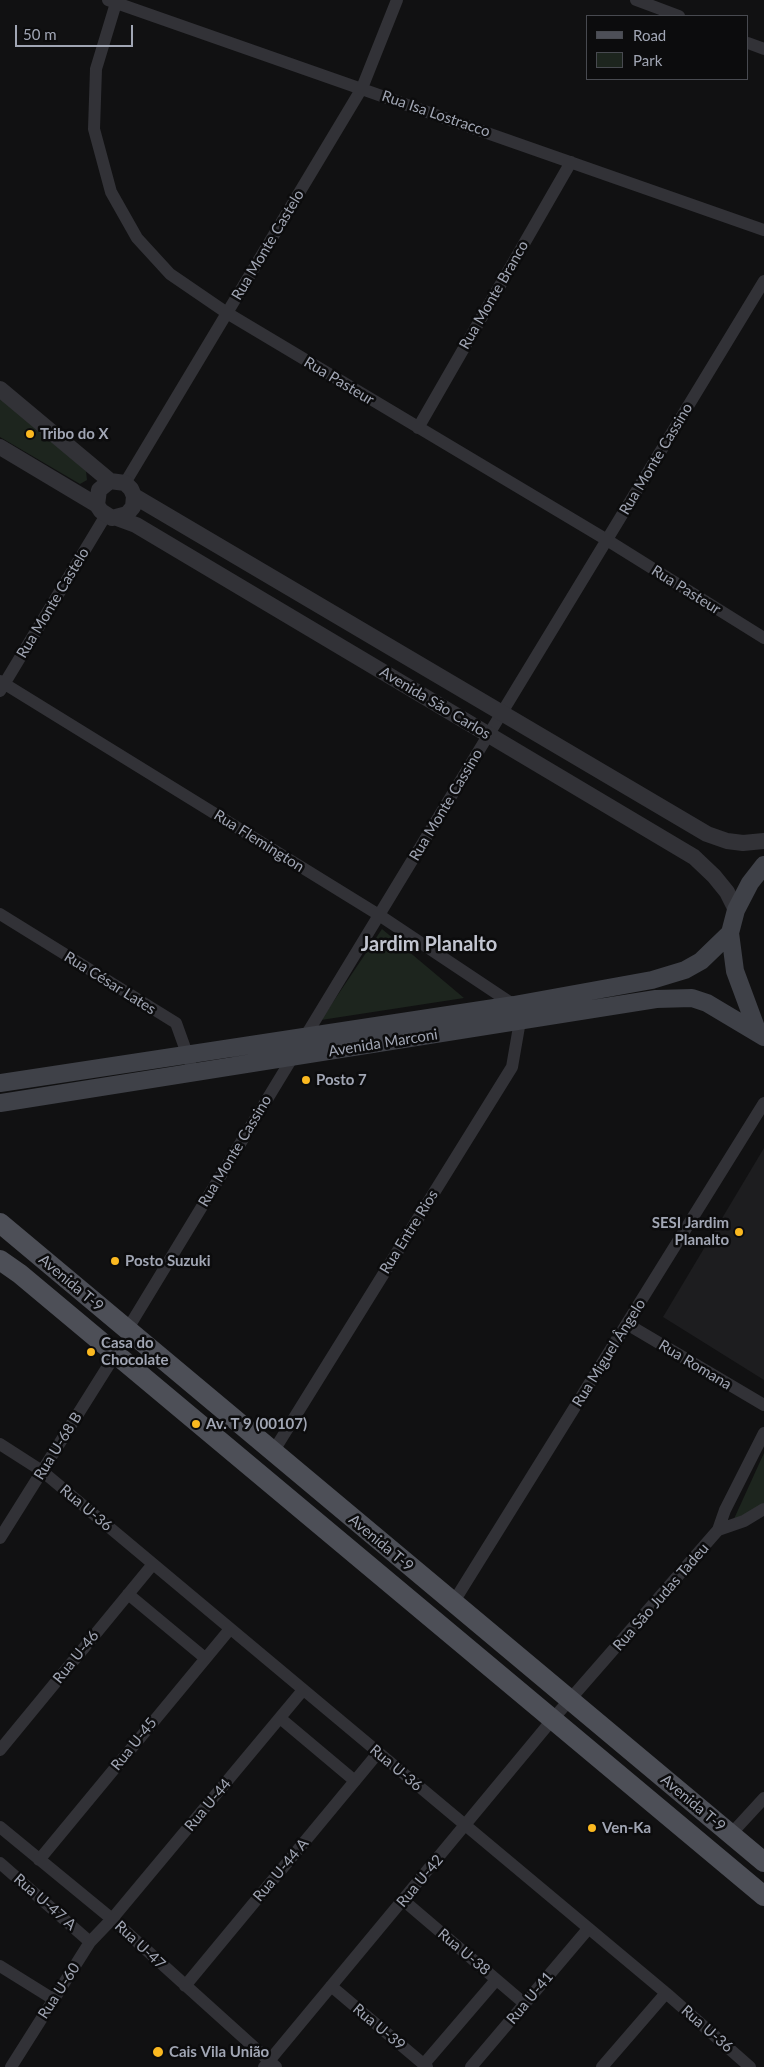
<!DOCTYPE html>
<html>
<head>
<meta charset="utf-8">
<style>
  body { margin:0 }
  #map { position:relative; width:764px; height:2067px; overflow:hidden; background:#111112; font-family:Lato,sans-serif }
  canvas { display:block }
  .legend { position:absolute; left:586px; top:15px; width:162px; height:65px; box-sizing:border-box; background:#0c0c0d; border:1px solid #484a50; margin:0; padding:6px 9px; list-style:none; font-size:15px; color:#a1a6b4 }
  .legend li { display:flex; align-items:center; gap:10px; height:25px }
  .legend b { width:25px; border:1px solid #484a50 }
  .scale { position:absolute; left:15px; top:25px; width:118px; height:22px; box-sizing:border-box; border:2px solid #a1a6b4; border-top:0; padding-left:6px; font-size:15px; line-height:18px; white-space:nowrap; color:#a1a6b4; -webkit-text-stroke:4px #0c0c0d; paint-order:stroke }
</style>
</head>
<body>
<div id="map">
<canvas width="764" height="2067"></canvas>
<ul class="legend">
<li><b style="height:6px;background:#4d4f57"></b>Road</li>
<li><b style="height:14px;background:#1d251e"></b>Park</li>
</ul>
<div class="scale">50 m</div>
</div>
<script>
const ctx = document.querySelector('canvas').getContext('2d');
ctx.lineJoin = 'round';
function paint(path, color) { ctx.fillStyle = color; ctx.fill(path, 'evenodd'); }
const shape = rows => new Path2D(rows.map(r => 'M' + r).join(''));
function trace(path, color, width, dash) { ctx.strokeStyle = color; ctx.lineWidth = width; ctx.lineCap = dash ? 'butt' : 'round'; ctx.setLineDash(dash || []); ctx.stroke(path); }
function drawText(font, color, halo, rows, align = 'center') {
  ctx.font = font + ' Lato,sans-serif'; ctx.lineWidth = 5; ctx.setLineDash([]); ctx.textBaseline = 'middle'; ctx.strokeStyle = halo; ctx.fillStyle = color; for (const [text, x, y, turn = 0] of rows) {
    ctx.save(); ctx.translate(x, y); ctx.rotate((+turn || 0) * Math.PI / 180); ctx.textAlign = isNaN(turn) ? turn : align; if (halo) ctx.strokeText(text, 0, 0); ctx.fillText(text, 0, 0); ctx.restore();
  }
}
const built = shape([
  [764,1148,764,1380,663,1317]
]);
const green = shape([
  [0,395,86,471,87,480,80,484,0,437],
  [382,929,464,998,321,1020],
  [764,1453,764,1503,733,1521]
]);
const minor = shape([
  [108,0,764,230],
  [636,0,679,16],
  [116,3,96,69,94,129,111,192,137,238,170,274,227,313,607,540,764,638],
  [748,43,764,49],
  [418,428,571,162],
  [125,483,362,88,397,0],
  [0,681,379,915,514,1005,520,1021,512,1067,273,1452],
  [0,691,106,515],
  [0,914,176,1023,190,1062],
  [627,1324,764,1405],
  [127,1330,764,281],
  [0,1444,42,1471,666,1993,750,2067],
  [718,1530,725,1510,764,1433],
  [0,1538,115,1355],
  [128,1594,205,1658],
  [453,1603,764,1103],
  [280,1718,355,1781],
  [0,1750,153,1564],
  [0,1827,112,1919,276,2067],
  [731,1834,764,1798],
  [39,1860,230,1629],
  [0,1863,90,1942],
  [403,1900,525,2004],
  [0,1966,53,1999],
  [185,1986,378,1753],
  [331,1986,427,2067],
  [424,2064,496,1980],
  [11,2067,90,1942,112,1919,303,1690],
  [264,2067,552,1720,718,1530,744,1521,764,1509],
  [471,2067,588,1929],
  [602,2067,666,1993]
]);
const tertiary = shape([
  [0,389,110,481],
  [0,447,97,505,101,511,112,518,127,514,133,507,134,496,131,489,125,483,110,481,99,490,97,505],
  [134,496,707,834,727,841,743,843,764,841],
  [117,518,136,525,694,857,714,876,727,892,736,910]
]);
const secondary = shape([
  [758,1033,735,971,730,933,736,910,750,883,764,865],
  [0,1083,514,1005,652,980,685,970,701,961,730,933],
  [0,1103,656,999,692,998,707,1003,764,1037]
]);
const primary = shape([
  [0,1223,764,1862],
  [0,1260,20,1274,764,1896]
]);
const markers = [
  [30,434,5,"#fbb920"],
  [306,1080,5,"#fbb920"],
  [739,1232,5,"#fbb920"],
  [115,1261,5,"#fbb920"],
  [91,1352,5,"#fbb920"],
  [196,1424,5,"#fbb920"],
  [592,1828,5,"#fbb920"],
  [158,2052,6,"#fbb920"]
];
const streetNames = [
  ["Rua Isa Lostracco",436,114,19],
  ["Rua Monte Castelo",268,245,-59],
  ["Rua Monte Branco",494,295,-60],
  ["Rua Pasteur",339,381,31],
  ["Rua Monte Cassino",656,459,-59],
  ["Rua Pasteur",686,590,32],
  ["Rua Monte Castelo",53,603,-59],
  ["Avenida São Carlos",435,703,31],
  ["Rua Monte Cassino",446,805,-59],
  ["Rua Flemington",259,841,32],
  ["Rua César Lates",110,983,32],
  ["Avenida Marconi",383,1043,-9],
  ["Rua Monte Cassino",235,1151,-59],
  ["Rua Entre Rios",409,1232,-58],
  ["Avenida T-9",71,1283,40],
  ["Rua Miguel Ângelo",609,1353,-58],
  ["Rua Romana",695,1365,31],
  ["Rua U-68 B",58,1446,-58],
  ["Rua U-36",86,1508,40],
  ["Avenida T-9",381,1543,40],
  ["Rua São Judas Tadeu",661,1597,-49],
  ["Rua U-46",76,1657,-51],
  ["Rua U-45",134,1744,-51],
  ["Rua U-36",396,1768,40],
  ["Avenida T-9",693,1803,40],
  ["Rua U-44",208,1805,-50],
  ["Rua U-44 A",281,1870,-50],
  ["Rua U-42",420,1881,-50],
  ["Rua U-47 A",45,1902,41],
  ["Rua U-47",140,1945,43],
  ["Rua U-38",464,1952,40],
  ["Rua U-60",59,1991,-57],
  ["Rua U-41",530,1998,-50],
  ["Rua U-39",379,2027,40],
  ["Rua U-36",707,2029,41]
];
const poiNames = [
  ["Tribo do X",40,434],
  ["Posto 7",316,1080],
  ["SESI Jardim",729,1223,"right"],
  ["Planalto",729,1240,"right"],
  ["Posto Suzuki",125,1261],
  ["Casa do",101,1343],
  ["Chocolate",101,1360],
  ["Av. T 9 (00107)",206,1424],
  ["Ven-Ka",602,1828],
  ["Cais Vila União",169,2052]
];
const districtNames = [
  ["Jardim Planalto",429,945]
];
paint(built, '#1d1d1f');
paint(green, '#1d251e');
trace(minor, '#323237', 12);
trace(tertiary, '#323237', 16);
trace(secondary, '#3f4148', 18);
trace(primary, '#4d4f57', 20);
for (const [x, y, r, color] of markers) { const dot = new Path2D(); dot.arc(x, y, r, 0, 2 * Math.PI); ctx.fillStyle = color; ctx.fill(dot); trace(dot, '#0c0c0d', 2); }
drawText('15px', '#a1a6b4', '#0c0c0d', streetNames);
drawText('bold 15px', '#a1a6b4', '#0c0c0d', poiNames, 'left');
drawText('bold 20px', '#c2c5d0', '#0c0c0d', districtNames);
</script>
</body>
</html>
